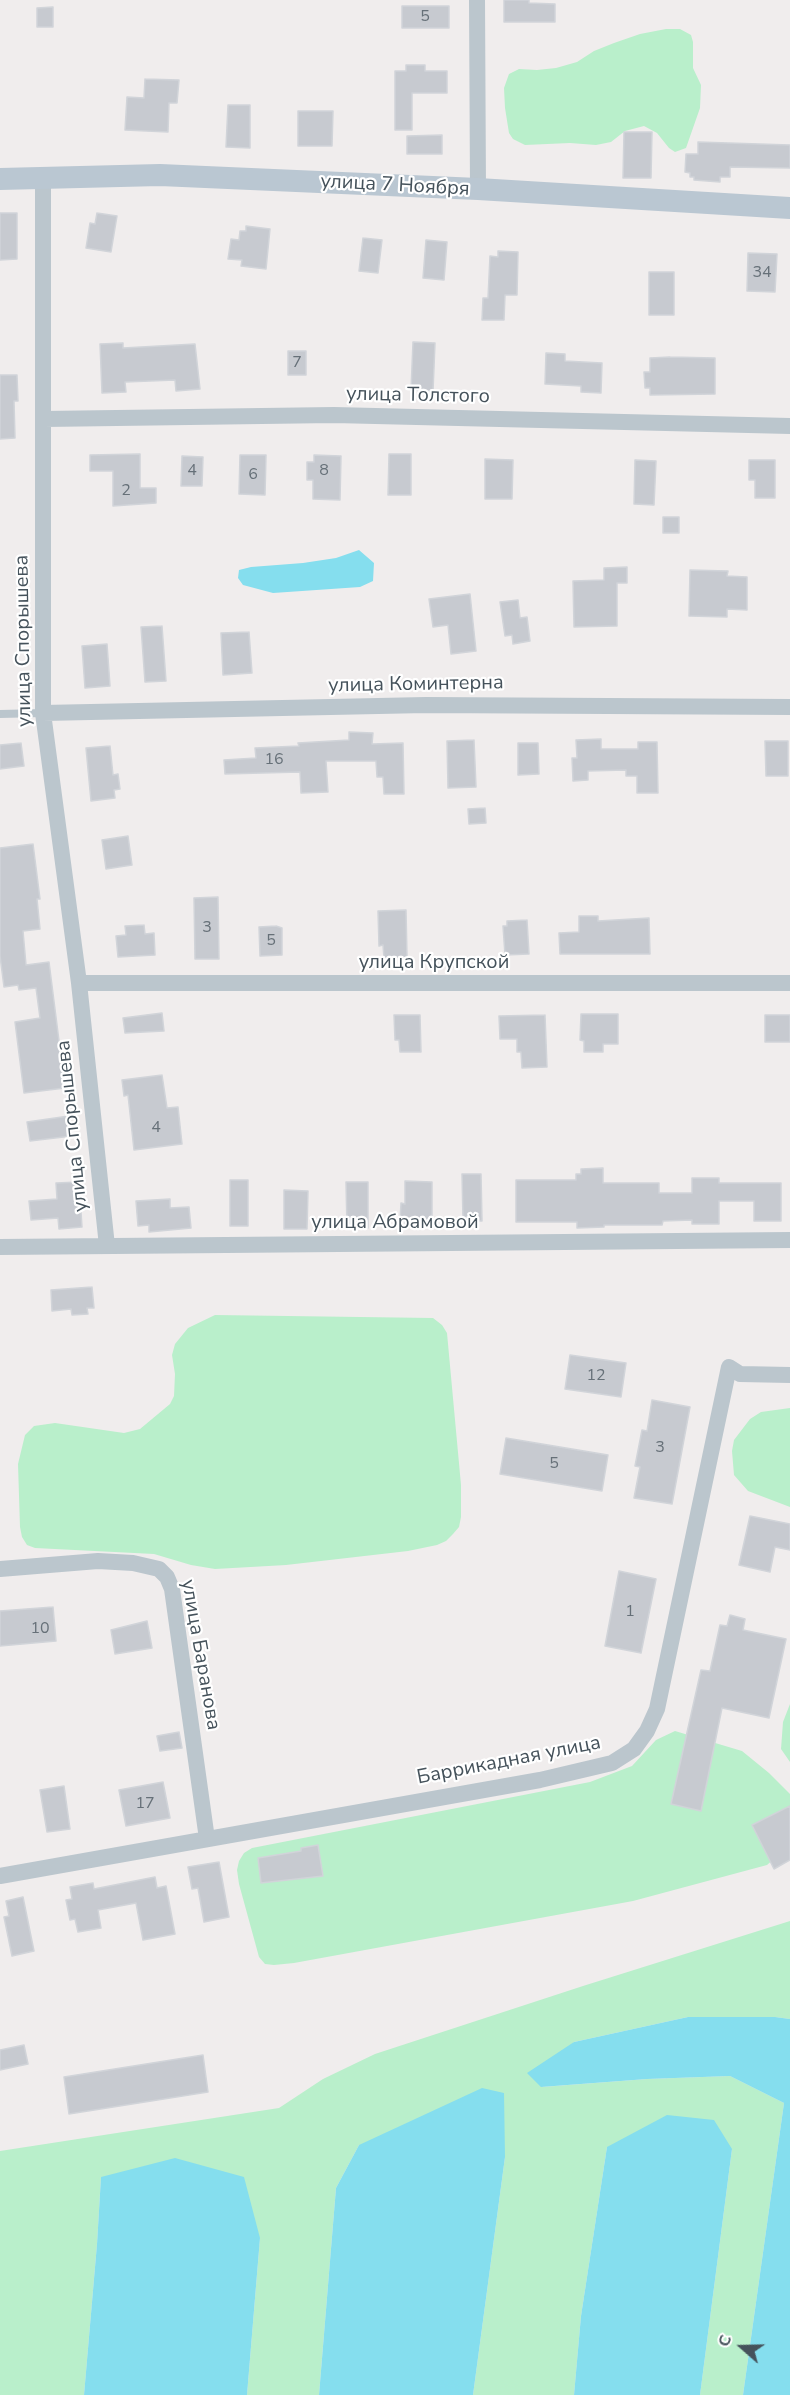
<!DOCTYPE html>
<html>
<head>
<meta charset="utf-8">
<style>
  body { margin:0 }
  #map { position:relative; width:790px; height:2395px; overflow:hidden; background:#f0eded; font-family:"Nunito Sans",sans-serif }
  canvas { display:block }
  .north { position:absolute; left:712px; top:2317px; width:60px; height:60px; -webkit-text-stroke:4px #fff; paint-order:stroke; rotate:290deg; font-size:16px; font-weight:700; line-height:24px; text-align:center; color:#45525b }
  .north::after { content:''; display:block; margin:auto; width:21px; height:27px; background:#45525b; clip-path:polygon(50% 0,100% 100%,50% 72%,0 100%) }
</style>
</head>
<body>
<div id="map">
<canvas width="790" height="2395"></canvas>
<div class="north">С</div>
</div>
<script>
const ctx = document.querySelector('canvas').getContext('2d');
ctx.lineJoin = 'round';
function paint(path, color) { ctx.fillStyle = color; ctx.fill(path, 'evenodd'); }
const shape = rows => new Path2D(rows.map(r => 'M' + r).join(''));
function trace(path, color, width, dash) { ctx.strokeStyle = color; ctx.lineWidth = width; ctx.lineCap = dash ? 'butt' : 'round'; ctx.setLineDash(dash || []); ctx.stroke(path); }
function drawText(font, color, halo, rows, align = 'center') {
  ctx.font = font + ' "Nunito Sans",sans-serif'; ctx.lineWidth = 4.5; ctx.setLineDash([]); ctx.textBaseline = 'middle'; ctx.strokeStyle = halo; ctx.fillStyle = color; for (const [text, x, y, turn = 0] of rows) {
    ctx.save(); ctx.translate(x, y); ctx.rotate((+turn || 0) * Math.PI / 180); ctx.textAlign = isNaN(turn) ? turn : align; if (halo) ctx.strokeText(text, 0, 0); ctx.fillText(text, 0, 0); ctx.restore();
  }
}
const green = shape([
  [666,29,680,29,691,35,693,42,693,68,701,85,700,108,686,148,675,152,669,148,657,133,644,126,625,131,611,142,596,145,570,143,525,145,513,139,509,133,505,108,504,88,509,74,519,69,537,70,556,68,577,62,594,51,614,43,640,34],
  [215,1315,433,1318,442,1325,447,1333,461,1485,461,1517,459,1527,453,1534,446,1541,437,1545,408,1551,286,1565,215,1569,191,1565,154,1554,35,1548,27,1545,22,1537,20,1527,18,1464,25,1435,34,1426,55,1423,124,1433,140,1429,170,1404,174,1396,175,1374,172,1355,175,1344,188,1328],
  [790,1408,790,1507,748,1491,734,1475,732,1451,734,1440,750,1419,761,1412],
  [790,1704,790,1762,781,1749,783,1722],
  [675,1731,742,1751,769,1773,790,1794,790,1839,775,1858,767,1865,633,1901,294,1963,274,1965,265,1964,259,1957,239,1884,237,1870,239,1861,244,1853,252,1848,590,1782,632,1766,656,1740],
  [790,1921,790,2019,775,2017,688,2017,574,2042,542,2087,647,2079,730,2076,784,2103,743,2395,700,2395,732,2149,607,2147,581,2316,574,2395,473,2395,505,2157,359,2145,336,2188,319,2395,247,2395,260,2238,101,2177,97,2244,84,2395,0,2395,0,2151,279,2108,323,2079,375,2054,583,1986]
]);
const water = shape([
  [359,550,374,563,373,581,360,587,273,593,243,585,238,578,239,570,251,567,303,563,336,558],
  [688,2017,775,2017,790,2019,790,2395,743,2395,784,2103,730,2076,647,2079,541,2087,527,2073,574,2042],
  [482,2088,504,2093,505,2157,473,2395,319,2395,336,2188,359,2145],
  [667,2115,714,2120,732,2149,700,2395,574,2395,581,2316,607,2147],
  [175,2158,244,2177,260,2238,247,2395,84,2395,97,2244,101,2177]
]);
const building = shape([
  [504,0,529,0,529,3,555,4,555,22,504,22,504,0],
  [402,6,449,6,449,28,402,28,402,6],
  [53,7,53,27,37,27,37,8,53,7],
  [406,65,425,65,425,71,447,71,447,93,412,93,412,130,395,130,395,71,406,71,406,65],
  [145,79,179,80,177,103,169,103,168,132,125,130,127,97,144,98,145,79],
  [228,105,250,105,250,148,226,147,228,105],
  [298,111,333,111,332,146,298,146,298,111],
  [624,132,652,132,651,178,623,178,624,132],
  [442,135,442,154,407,154,407,136,442,135],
  [698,142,790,145,790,168,730,167,730,177,720,177,720,182,694,180,694,177,690,177,690,173,685,172,686,154,698,154,698,142],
  [0,213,17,213,17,259,0,260,0,213],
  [97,213,117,216,111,252,86,248,90,223,95,224,97,213],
  [246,226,270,229,266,269,241,266,242,260,228,259,231,239,239,240,240,231,246,231,246,226],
  [363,238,382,240,378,273,359,271,363,238],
  [426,240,447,242,444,280,423,278,426,240],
  [498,251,518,252,517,295,505,295,504,320,482,320,483,298,488,298,490,256,498,257,498,251],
  [748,253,777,254,775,292,747,291,748,253],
  [649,272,674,272,674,315,649,315,649,272],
  [413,342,435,343,433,391,411,390,413,342],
  [123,343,123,348,195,344,200,389,176,391,175,380,125,382,126,392,102,393,100,344,123,343],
  [288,351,306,351,306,375,288,375,288,351],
  [546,353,565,354,565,361,602,363,601,393,581,392,581,386,545,384,546,353],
  [670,357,715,358,715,394,650,395,650,388,645,388,644,372,650,372,650,358,670,357],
  [0,375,17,375,18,401,14,401,15,438,0,439,0,375],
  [140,454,140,488,156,488,156,503,113,506,113,471,90,471,90,455,140,454],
  [389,454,411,454,411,495,388,495,389,454],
  [240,455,266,455,265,495,239,494,240,455],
  [314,455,341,456,340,500,313,499,313,480,307,480,307,462,314,462,314,455],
  [182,456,203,457,202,486,181,486,182,456],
  [485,459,513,460,512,499,485,499,485,459],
  [635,460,656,461,654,505,634,504,635,460],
  [749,460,775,460,775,498,755,498,755,480,749,480,749,460],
  [663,517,679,517,679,533,663,533,663,517],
  [627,567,627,583,617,583,617,626,574,627,573,581,604,580,604,568,627,567],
  [690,570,728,571,727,576,747,577,747,610,727,609,727,617,689,616,690,570],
  [470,594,476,651,451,654,448,625,433,627,429,599,470,594],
  [518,600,520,618,527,617,530,641,513,644,512,635,505,636,500,602,518,600],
  [162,626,166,681,145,682,141,627,162,626],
  [249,632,252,673,223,675,221,633,249,632],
  [107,644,110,686,85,688,82,646,107,644],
  [349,732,373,733,372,744,403,743,404,794,384,794,383,777,377,777,376,761,326,761,328,792,301,793,300,772,225,774,224,760,256,758,255,748,299,746,298,743,349,740,349,732],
  [601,739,601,749,638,749,638,742,657,742,658,793,637,793,637,776,626,776,626,770,588,771,588,780,573,781,572,758,577,758,576,740,601,739],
  [474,740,476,787,448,788,447,741,474,740],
  [765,741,788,741,788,776,766,776,765,741],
  [21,743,24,766,0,769,0,745,21,743],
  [518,743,538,743,539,774,518,775,518,743],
  [110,746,113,775,118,774,120,789,114,790,115,798,91,801,86,748,110,746],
  [485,808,486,823,469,824,468,809,485,808],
  [128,836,132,865,106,869,102,840,128,836],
  [33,844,40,899,37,899,40,929,23,931,26,965,49,962,65,1088,24,1093,15,1022,40,1018,36,988,19,990,18,985,4,987,0,956,0,848,33,844],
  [218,897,219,959,195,959,194,898,218,897],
  [406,910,407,957,384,958,383,945,379,946,378,911,406,910],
  [579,916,598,916,598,921,649,918,650,954,560,954,559,933,579,932,579,916],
  [527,920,529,954,505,955,503,926,507,926,507,921,527,920],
  [144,925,145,934,154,933,155,955,118,957,116,936,126,935,125,926,144,925],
  [276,926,282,928,282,955,260,956,259,927,276,926],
  [162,1013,164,1031,125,1033,123,1018,162,1013],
  [581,1014,618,1014,618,1044,603,1044,603,1052,584,1052,584,1041,580,1040,581,1014],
  [394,1015,420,1015,421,1052,400,1052,399,1040,395,1040,394,1015],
  [545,1015,547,1067,522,1068,521,1052,517,1052,517,1039,500,1039,499,1016,545,1015],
  [765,1015,790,1015,790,1042,765,1042,765,1015],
  [162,1075,167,1108,178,1107,182,1144,134,1150,128,1095,124,1096,122,1080,162,1075],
  [69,1116,72,1136,30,1141,27,1122,69,1116],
  [603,1168,603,1183,659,1183,659,1193,692,1193,692,1178,719,1178,719,1183,781,1183,781,1221,754,1221,754,1201,719,1201,719,1224,692,1224,692,1220,663,1221,662,1225,604,1225,604,1227,577,1228,577,1222,516,1222,516,1180,576,1180,576,1174,581,1174,581,1169,603,1168],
  [462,1174,481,1174,482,1221,463,1221,462,1174],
  [230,1180,248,1180,248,1226,230,1226,230,1180],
  [405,1181,432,1182,432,1227,405,1227,405,1221,400,1221,401,1203,405,1204,405,1181],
  [79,1182,82,1227,59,1229,58,1218,31,1220,29,1201,57,1199,56,1183,79,1182],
  [346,1182,368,1182,368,1228,347,1228,346,1182],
  [284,1190,308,1191,307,1229,284,1229,284,1190],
  [170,1199,170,1208,189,1207,191,1228,149,1232,149,1225,138,1226,136,1201,170,1199],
  [92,1287,94,1308,87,1308,88,1314,72,1315,71,1309,52,1311,51,1290,92,1287],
  [570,1355,626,1363,621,1397,565,1389,570,1355],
  [652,1400,690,1407,672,1504,634,1498,640,1467,635,1466,642,1430,647,1431,652,1400],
  [506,1438,608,1455,602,1491,500,1474,506,1438],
  [750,1516,790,1524,790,1550,775,1547,770,1572,739,1565,750,1516],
  [619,1571,656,1579,641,1653,605,1646,619,1571],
  [53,1607,56,1641,0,1646,0,1611,53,1607],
  [730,1615,745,1619,743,1630,786,1639,769,1718,722,1708,701,1811,671,1804,701,1670,710,1671,720,1625,727,1626,730,1615],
  [147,1621,152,1648,115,1654,111,1630,147,1621],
  [179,1732,182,1748,160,1751,157,1736,179,1732],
  [163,1782,170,1818,126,1826,119,1790,163,1782],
  [64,1786,70,1829,47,1832,40,1790,64,1786],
  [790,1806,790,1860,774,1869,752,1825,790,1806],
  [318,1845,323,1876,261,1883,258,1858,301,1851,301,1848,318,1845],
  [219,1862,229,1917,204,1922,198,1888,192,1889,188,1867,219,1862],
  [155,1877,157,1888,166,1886,175,1934,143,1940,136,1903,98,1910,101,1928,78,1932,75,1919,70,1920,66,1900,72,1899,70,1887,93,1883,94,1889,155,1877],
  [23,1897,34,1951,12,1956,4,1917,9,1916,6,1901,23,1897],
  [24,2045,28,2064,0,2070,0,2050,24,2045],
  [203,2055,208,2092,69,2114,64,2077,203,2055]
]);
const lane = shape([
  [0,714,43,713]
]);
const street = shape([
  [477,0,478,189],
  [43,177,43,713,79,983,107,1246],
  [44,419,334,415,790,426],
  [43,713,426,705,790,707],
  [79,983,790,983],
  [0,1247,790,1240],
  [0,1569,98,1561,133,1563,159,1569,167,1577,172,1589,207,1839],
  [0,1876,540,1780,612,1763,634,1749,647,1731,657,1709,729,1367,740,1374,790,1375]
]);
const secondary = shape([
  [0,179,160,175,478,189,790,208]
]);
const numberNames = [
  ["5",425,17],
  ["34",762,273],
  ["7",297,363],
  ["4",192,471],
  ["8",324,471],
  ["6",253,475],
  ["2",126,491],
  ["16",274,760],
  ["3",207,928],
  ["5",271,941],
  ["4",156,1128],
  ["12",596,1376],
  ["3",660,1448],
  ["5",554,1464],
  ["1",630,1612],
  ["10",40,1629],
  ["17",145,1804]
];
const streetNames = [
  ["улица 7 Ноября",395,186,3],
  ["улица Толстого",418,396,1],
  ["улица Спорышева",24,641,-91],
  ["улица Коминтерна",416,685,-1],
  ["улица Крупской",434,963],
  ["улица Спорышева",73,1126,-96],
  ["улица Абрамовой",395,1223],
  ["улица Баранова",200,1655,80],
  ["Баррикадная улица",509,1761,-11]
];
paint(green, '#b9efcb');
paint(water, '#85deee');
paint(building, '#c7cad0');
trace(building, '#d1d4d9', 1.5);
trace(lane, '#bbc6cd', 8);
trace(street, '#bbc6cd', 16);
trace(secondary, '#bac7d2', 22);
drawText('16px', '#667078', null, numberNames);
drawText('20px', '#45525b', '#fff', streetNames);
</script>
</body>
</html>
